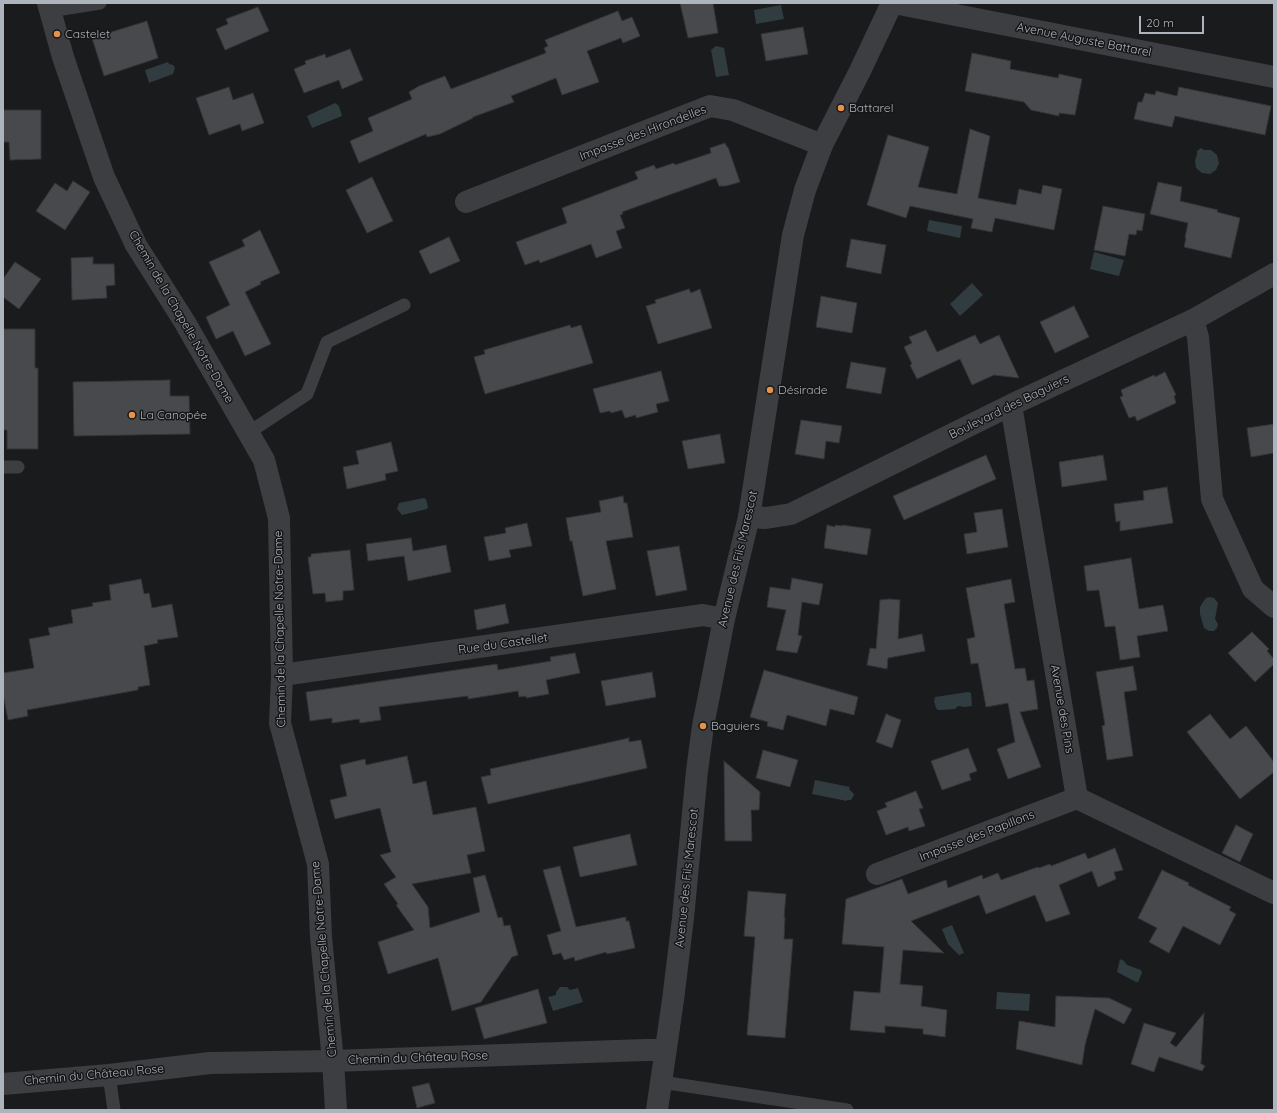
<!DOCTYPE html>
<html>
<head>
<meta charset="utf-8">
<style>
  body { margin:0 }
  #map { position:relative; width:1277px; height:1113px; overflow:hidden; background:#1a1b1c; font-family:Quicksand,sans-serif }
  canvas { display:block }
  .frame { position:absolute; inset:0; border:4px solid #aeb4bb; pointer-events:none }
  .scale { position:absolute; left:1139px; top:16px; width:65px; height:18px; box-sizing:border-box; border:2px solid #aeb4bb; border-top:0; padding-left:5px; font-size:12px; line-height:14px; white-space:nowrap; color:#aeb4bb; -webkit-text-stroke:3px #151617; paint-order:stroke }
</style>
</head>
<body>
<div id="map">
<canvas width="1277" height="1113"></canvas>
<div class="frame"></div>
<div class="scale">20 m</div>
</div>
<script>
const ctx = document.querySelector('canvas').getContext('2d');
ctx.lineJoin = 'round';
function paint(path, color) { ctx.fillStyle = color; ctx.fill(path, 'evenodd'); }
const shape = rows => new Path2D(rows.map(r => 'M' + r).join(''));
function trace(path, color, width, dash) { ctx.strokeStyle = color; ctx.lineWidth = width; ctx.lineCap = dash ? 'butt' : 'round'; ctx.setLineDash(dash || []); ctx.stroke(path); }
function drawText(font, color, halo, rows, align = 'center') {
  ctx.font = font + ' Quicksand,sans-serif'; ctx.lineWidth = 3; ctx.setLineDash([]); ctx.textBaseline = 'middle'; ctx.strokeStyle = halo; ctx.fillStyle = color; for (const [text, x, y, turn = 0] of rows) {
    ctx.save(); ctx.translate(x, y); ctx.rotate((+turn || 0) * Math.PI / 180); ctx.textAlign = isNaN(turn) ? turn : align; if (halo) ctx.strokeText(text, 0, 0); ctx.fillText(text, 0, 0); ctx.restore();
  }
}
const water = shape([
  [781,5,784,19,756,24,754,10],
  [716,46,724,48,729,75,716,77,711,50],
  [168,62,169,64,173,65,175,68,173,74,149,83,145,70],
  [335,103,339,106,342,116,312,128,307,116],
  [1201,148,1204,150,1211,150,1217,155,1219,163,1216,170,1210,174,1202,173,1196,168,1195,161,1197,154,1197,151],
  [929,220,962,226,960,238,927,231],
  [1094,252,1124,260,1119,276,1090,269],
  [972,283,983,295,960,316,950,304],
  [424,498,426,499,428,507,427,509,402,515,397,509,399,503],
  [1210,597,1214,598,1218,603,1215,619,1218,624,1217,628,1214,631,1209,631,1204,628,1200,614,1200,607,1203,602,1206,598],
  [968,692,971,693,972,706,965,707,958,706,955,709,941,710,938,710,936,708,934,701,935,697],
  [815,780,850,787,849,789,854,794,853,797,851,800,847,800,847,801,812,794],
  [952,925,964,953,959,955,948,944,942,929],
  [1120,959,1124,961,1127,965,1141,970,1142,973,1138,982,1136,982,1117,972],
  [560,987,567,987,570,990,578,988,583,1002,553,1011,548,997,556,995,556,992],
  [997,992,1030,994,1029,1011,996,1009]
]);
const building = shape([
  [680,3,713,3,718,33,688,38,680,3],
  [258,7,269,31,225,50,216,29,228,24,226,19,258,7],
  [618,11,622,21,632,17,640,36,623,43,621,38,587,51,599,82,562,95,556,78,511,96,514,102,473,117,473,118,440,134,427,137,426,134,359,163,350,141,373,131,368,118,412,99,409,92,419,86,445,76,451,89,546,53,544,48,548,46,545,40,618,11],
  [147,21,158,58,104,76,92,38,147,21],
  [803,27,808,54,766,61,761,34,803,27],
  [350,49,363,80,342,89,339,80,304,93,294,69,306,64,305,61,325,54,326,58,350,49],
  [972,53,1011,61,1010,69,1058,78,1059,74,1082,79,1075,115,1059,113,1059,116,1031,110,1024,102,965,91,972,53],
  [229,87,233,100,253,93,264,123,242,131,240,124,209,135,196,98,229,87],
  [1179,87,1271,106,1265,135,1175,116,1172,127,1134,119,1138,102,1142,102,1145,93,1155,95,1156,91,1177,96,1179,87],
  [3,110,41,110,41,159,10,160,9,142,3,142,3,110],
  [970,129,990,136,978,198,1016,205,1019,189,1041,194,1043,185,1062,189,1054,230,995,218,992,232,971,228,973,219,910,206,906,218,867,205,888,135,929,147,918,187,957,194,970,129],
  [725,143,727,147,728,147,740,182,726,186,719,186,716,178,622,212,623,214,620,215,625,228,616,231,622,248,596,258,591,244,540,263,539,260,525,265,516,242,567,223,562,208,638,179,635,172,654,165,656,169,674,163,675,165,711,153,710,148,725,143],
  [372,177,393,221,367,233,346,190,372,177],
  [73,181,90,192,65,230,36,211,55,183,67,191,73,181],
  [1158,182,1182,187,1180,201,1218,210,1217,212,1240,218,1231,258,1184,247,1186,238,1185,238,1188,223,1150,214,1158,182],
  [1103,206,1145,214,1142,231,1137,230,1136,235,1129,234,1125,256,1094,250,1103,206],
  [260,230,280,273,260,282,261,284,245,292,271,344,245,356,233,331,216,339,206,317,230,305,209,262,245,246,242,240,260,230],
  [449,237,460,261,430,274,419,251,449,237],
  [851,239,886,245,881,274,846,267,851,239],
  [93,257,93,264,114,264,115,285,106,286,107,298,72,300,71,258,93,257],
  [15,262,41,279,19,309,3,297,3,279,15,262],
  [689,289,691,293,700,289,712,328,658,344,646,306,656,303,655,300,689,289],
  [821,296,857,303,852,333,816,327,821,296],
  [1074,306,1089,337,1055,353,1040,322,1074,306],
  [570,325,571,328,581,325,593,363,485,394,474,357,485,354,484,350,570,325],
  [3,329,35,329,35,368,38,368,38,449,7,449,7,430,3,430,3,329],
  [926,330,937,352,975,335,980,344,999,335,1019,378,994,375,972,385,960,359,917,379,910,365,912,364,904,347,912,343,909,337,926,330],
  [851,362,886,368,881,394,846,388,851,362],
  [661,371,669,401,656,404,658,412,636,418,636,415,625,418,622,410,611,413,610,411,600,413,593,389,661,371],
  [1165,372,1176,395,1174,396,1176,403,1137,421,1135,416,1129,418,1120,397,1123,396,1121,390,1154,375,1155,377,1165,372],
  [170,380,170,396,189,396,190,434,74,436,73,382,170,380],
  [801,420,842,426,839,443,826,441,824,459,795,454,801,420],
  [1274,424,1274,453,1251,457,1247,428,1274,424],
  [720,434,725,463,688,469,682,441,720,434],
  [391,442,398,471,385,474,386,480,347,489,343,467,359,464,356,451,391,442],
  [986,455,996,479,904,520,893,496,986,455],
  [1103,455,1107,480,1062,487,1059,462,1103,455],
  [1167,487,1173,523,1120,531,1120,521,1116,522,1114,504,1144,500,1143,491,1167,487],
  [623,496,624,503,627,503,633,537,606,541,616,589,583,596,572,541,570,541,566,518,601,512,599,501,623,496],
  [1002,509,1008,547,967,554,964,534,977,532,974,513,1002,509],
  [527,523,532,546,509,550,511,557,489,561,484,537,506,533,505,528,527,523],
  [827,525,835,527,835,525,842,526,842,525,871,529,867,555,824,548,827,525],
  [411,538,413,551,446,545,451,572,408,581,404,556,368,561,366,544,411,538],
  [679,546,687,590,656,596,647,551,679,546],
  [350,550,354,590,343,591,343,600,326,602,325,593,313,594,308,557,311,557,311,554,350,550],
  [1131,558,1139,609,1163,605,1168,631,1137,636,1140,657,1120,660,1115,626,1105,627,1099,590,1087,591,1084,566,1131,558],
  [792,578,823,584,819,605,802,602,798,635,802,636,797,653,776,650,786,610,767,607,770,587,790,590,792,578],
  [141,579,144,594,149,593,152,608,172,604,178,637,157,640,158,643,144,646,150,685,138,687,138,690,27,710,28,716,8,720,3,694,3,673,34,668,29,639,50,635,48,628,73,623,71,610,93,606,92,603,111,600,109,585,141,579],
  [1011,579,1015,602,1004,604,1015,669,1025,668,1027,681,1034,680,1038,709,1020,712,1041,767,1008,779,997,749,1015,742,1008,703,986,707,978,663,971,664,967,639,975,637,966,588,1011,579],
  [889,599,900,600,898,639,922,634,925,651,888,658,887,669,867,665,870,648,876,649,880,600,889,599],
  [505,604,509,623,477,630,474,610,505,604],
  [1252,632,1269,649,1267,651,1274,659,1274,664,1255,682,1228,653,1252,632],
  [575,653,580,673,546,680,549,694,526,698,526,696,519,697,518,691,468,699,468,696,379,707,381,720,360,723,359,719,332,723,332,718,310,721,306,692,497,664,498,670,551,661,550,657,575,653],
  [1133,666,1137,690,1124,692,1133,756,1107,760,1102,726,1105,725,1096,672,1133,666],
  [764,670,858,697,854,715,830,709,826,726,787,715,783,730,767,726,768,722,750,717,764,670],
  [652,672,656,697,606,706,601,681,652,672],
  [886,714,901,720,892,748,876,742,886,714],
  [1210,714,1230,739,1246,726,1274,762,1274,772,1240,799,1187,732,1210,714],
  [629,738,629,742,641,740,647,768,488,804,481,777,491,775,490,769,629,738],
  [968,748,977,771,969,774,971,780,942,790,931,761,968,748],
  [763,750,798,760,790,787,756,778,763,750],
  [407,756,413,784,426,781,433,815,476,807,485,851,467,855,471,873,412,884,428,907,430,928,480,912,473,878,485,875,498,918,502,917,504,926,510,925,518,955,512,957,481,1002,452,1011,438,958,388,974,378,942,414,930,396,905,398,904,384,884,396,877,380,855,391,852,380,808,335,819,330,800,347,796,340,765,365,759,366,765,407,756],
  [724,761,760,792,759,810,751,810,752,841,725,841,724,761],
  [916,791,923,808,919,809,925,826,909,831,908,827,886,835,877,811,887,807,885,803,916,791],
  [1236,825,1253,834,1240,862,1222,853,1236,825],
  [630,834,637,865,580,877,573,847,630,834],
  [1115,848,1123,870,1114,872,1116,879,1098,887,1092,871,1059,885,1070,914,1046,922,1035,895,986,914,979,895,911,921,944,953,903,950,900,984,923,986,921,1006,947,1010,945,1037,923,1034,923,1029,885,1026,885,1033,850,1030,854,991,880,993,884,947,842,944,846,899,902,879,908,894,946,880,948,888,982,875,983,879,998,873,1001,880,1038,867,1039,868,1050,864,1051,866,1085,853,1088,859,1115,848],
  [560,866,576,927,626,917,626,921,629,921,635,948,607,954,606,952,575,961,574,957,564,960,561,953,553,955,547,935,561,931,543,870,560,866],
  [1162,870,1189,883,1188,885,1231,907,1229,910,1236,914,1220,945,1183,926,1169,953,1149,942,1157,928,1138,918,1162,870],
  [748,891,786,894,784,917,785,917,784,939,793,939,785,1038,747,1035,755,937,744,936,748,891],
  [538,989,547,1023,484,1039,475,1008,538,989],
  [1056,996,1109,998,1132,1009,1124,1024,1095,1009,1085,1045,1082,1065,1016,1049,1019,1021,1055,1027,1056,996],
  [1204,1013,1201,1063,1200,1063,1205,1066,1202,1071,1159,1057,1154,1072,1131,1064,1144,1023,1176,1033,1170,1043,1176,1047,1204,1013],
  [429,1083,435,1103,417,1108,412,1087,429,1083]
]);
const service = shape([
  [50,11,100,3],
  [248,433,307,394,327,342,404,305],
  [3,467,18,467],
  [109,1075,114,1110],
  [661,1082,847,1110]
]);
const minor = shape([
  [48,3,63,57,104,177,136,245,184,321,264,460,279,518,282,675,280,723,318,864,321,937,333,1061,336,1110],
  [894,3,1274,77],
  [466,202,710,106,733,110,822,145],
  [1193,320,1198,337,1212,499,1253,589,1274,607],
  [1011,405,1077,798],
  [749,517,766,518,791,514,1011,405,1193,320,1274,274],
  [282,675,703,615,724,619],
  [1077,798,1274,893],
  [877,874,1077,798],
  [3,1084,109,1075,210,1063,333,1061,645,1050,665,1050]
]);
const tertiary = shape([
  [657,1110,673,1000,683,918,697,771,703,726,724,619,749,517,793,235,805,190,822,145,860,71,892,3]
]);
const markers = [
  [57,34,4,"#e69249"],
  [841,108,4,"#e69249"],
  [770,390,4,"#e69249"],
  [132,415,4,"#e69249"],
  [703,726,4,"#e69249"]
];
const poiNames = [
  ["Castelet",65,34],
  ["Battarel",849,108],
  ["Désirade",778,390],
  ["La Canopée",140,415],
  ["Baguiers",711,726]
];
const streetNames = [
  ["Avenue Auguste Battarel",1084,40,11],
  ["Impasse des Hirondelles",643,133,-21],
  ["Chemin de la Chapelle Notre-Dame",181,317,60],
  ["Boulevard des Baguiers",1009,407,-26],
  ["Avenue des Fils Marescot",738,559,-77],
  ["Chemin de la Chapelle Notre-Dame",280,629,-91],
  ["Rue du Castellet",503,644,-8],
  ["Avenue des Pins",1062,709,80],
  ["Impasse des Papillons",977,836,-21],
  ["Avenue des Fils Marescot",687,878,-84],
  ["Chemin de la Chapelle Notre-Dame",324,959,-95],
  ["Chemin du Château Rose",418,1058,-2],
  ["Chemin du Château Rose",94,1075,-5]
];
paint(water, '#313c40');
paint(building, '#47494c');
trace(building, '#343538', 1);
trace(service, '#3c3e41', 13);
trace(minor, '#3c3e41', 22);
trace(tertiary, '#3c3e41', 22);
for (const [x, y, r, color] of markers) { const dot = new Path2D(); dot.arc(x, y, r, 0, 2 * Math.PI); ctx.fillStyle = color; ctx.fill(dot); trace(dot, '#151617', 1.5); }
drawText('12px', '#aeb4bb', '#151617', poiNames, 'left');
drawText('12px', '#aeb4bb', '#151617', streetNames);
</script>
</body>
</html>
